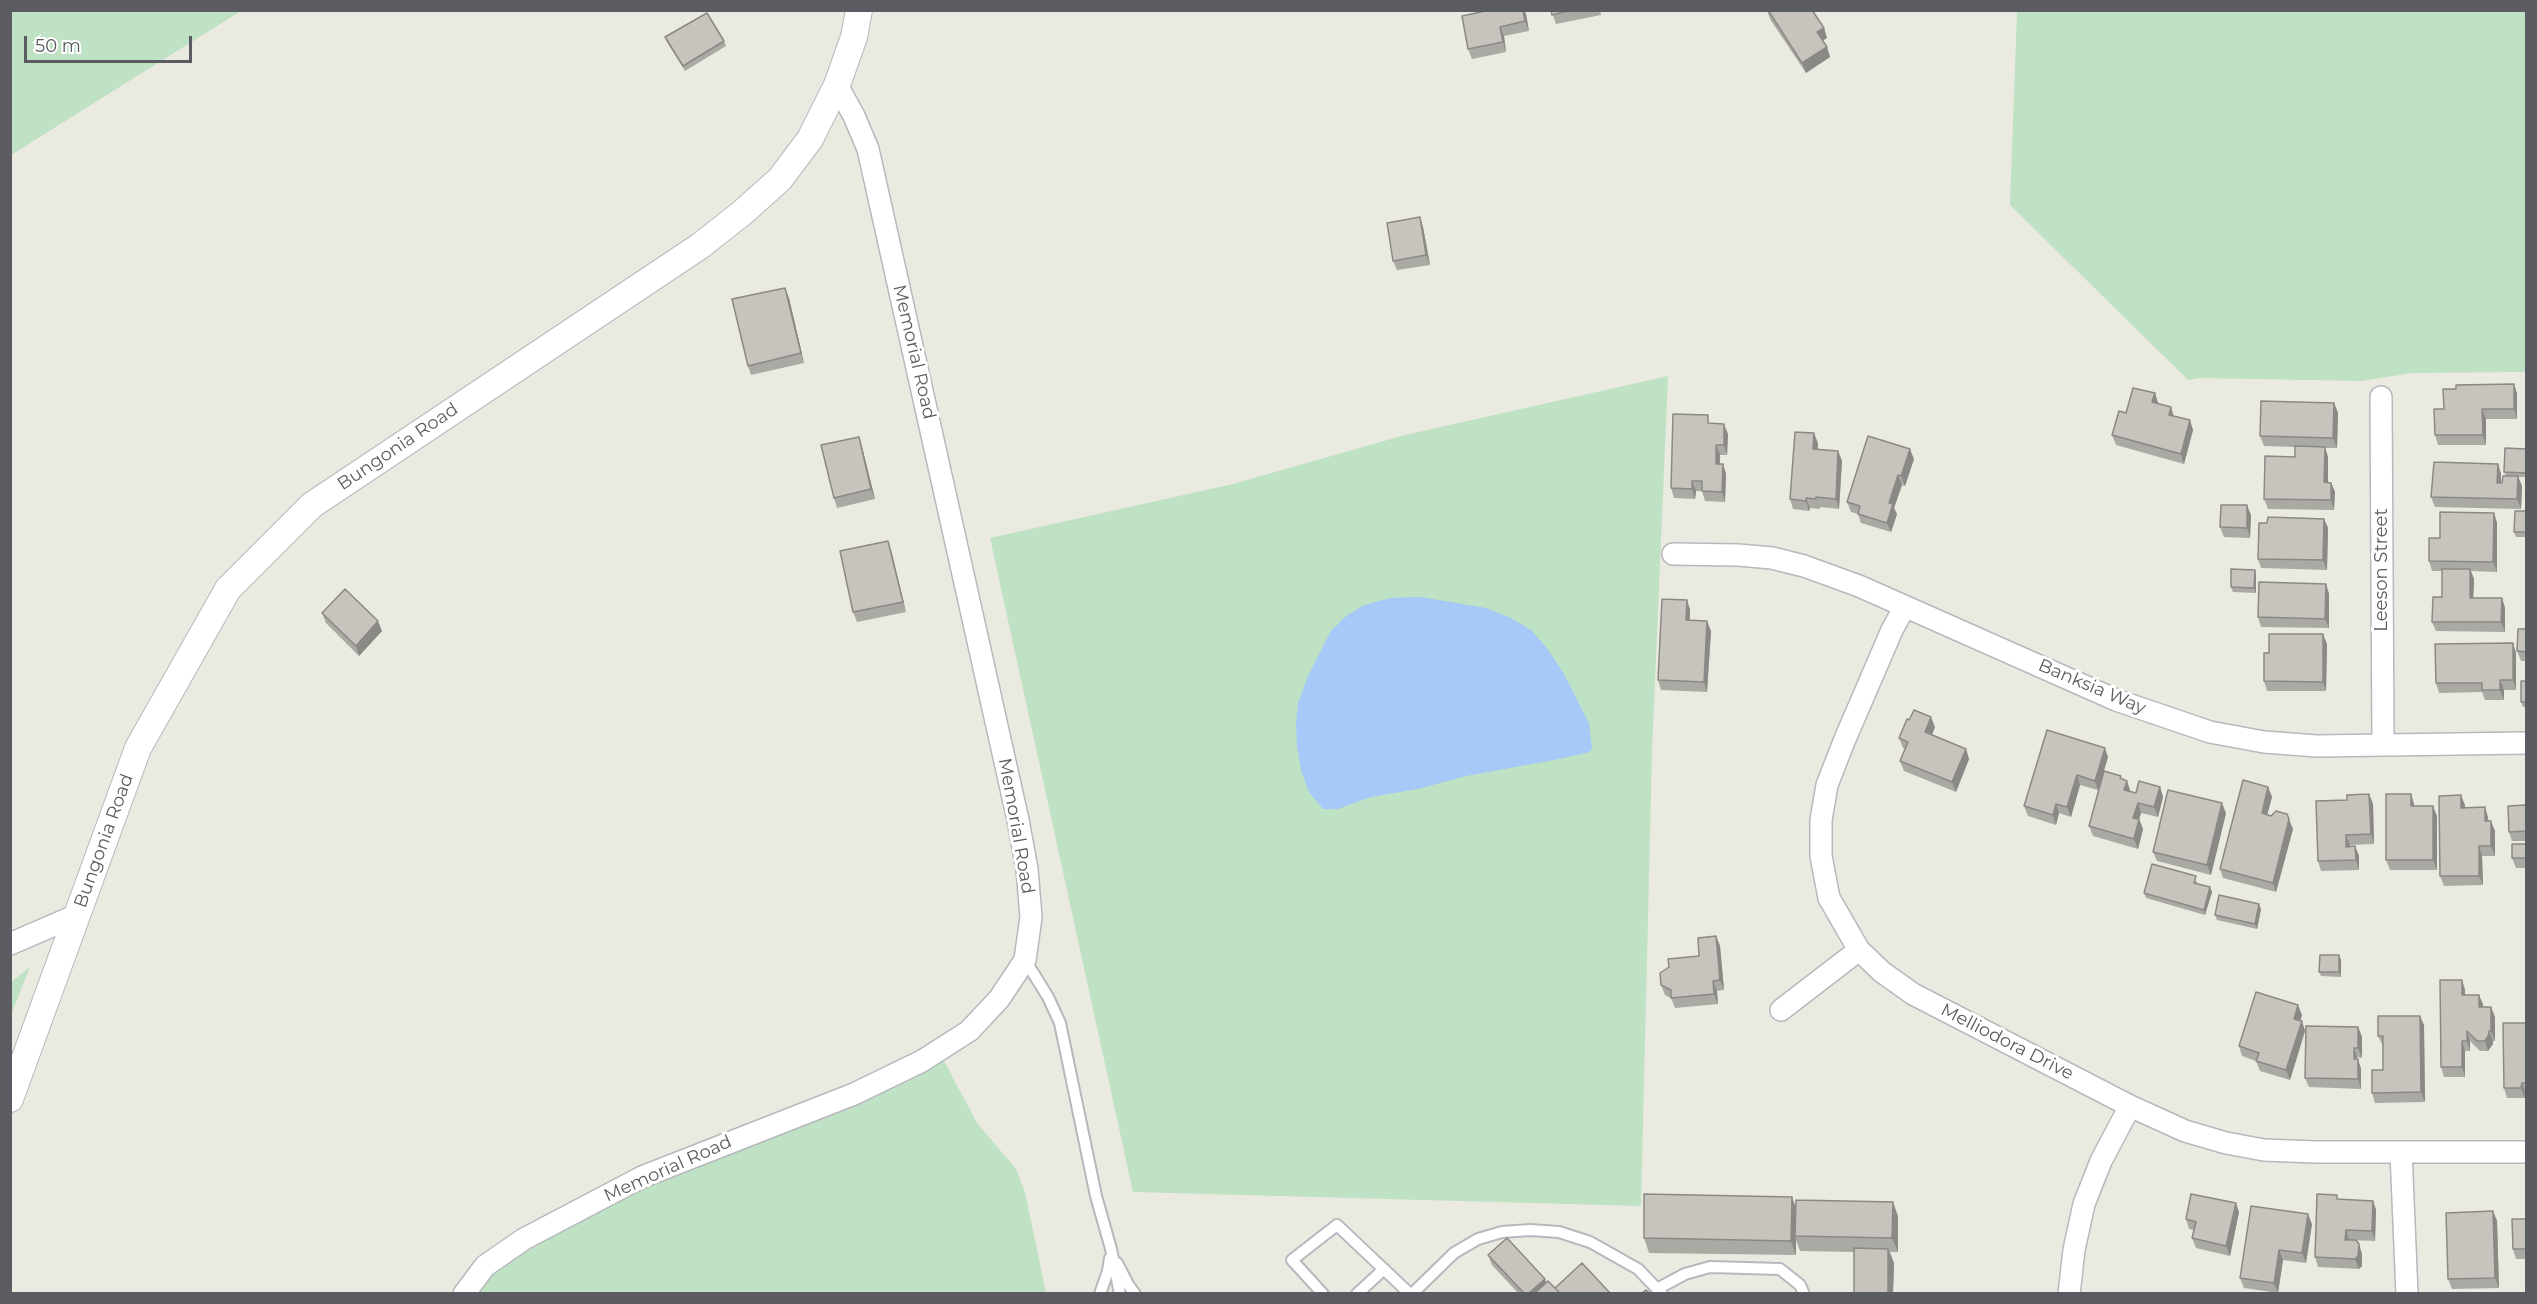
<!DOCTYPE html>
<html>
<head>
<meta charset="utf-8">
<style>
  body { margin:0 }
  #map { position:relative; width:2537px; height:1304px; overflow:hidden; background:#ebeae1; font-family:Montserrat,sans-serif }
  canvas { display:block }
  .frame { position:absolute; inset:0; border:12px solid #5a5c61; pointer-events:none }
  .scale { position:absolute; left:24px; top:36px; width:168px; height:27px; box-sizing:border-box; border:3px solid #5a5c61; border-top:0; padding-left:8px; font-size:18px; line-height:21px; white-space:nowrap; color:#5a5c61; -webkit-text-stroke:4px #fff; paint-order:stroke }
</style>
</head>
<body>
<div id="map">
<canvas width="2537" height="1304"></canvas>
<div class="frame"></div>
<div class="scale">50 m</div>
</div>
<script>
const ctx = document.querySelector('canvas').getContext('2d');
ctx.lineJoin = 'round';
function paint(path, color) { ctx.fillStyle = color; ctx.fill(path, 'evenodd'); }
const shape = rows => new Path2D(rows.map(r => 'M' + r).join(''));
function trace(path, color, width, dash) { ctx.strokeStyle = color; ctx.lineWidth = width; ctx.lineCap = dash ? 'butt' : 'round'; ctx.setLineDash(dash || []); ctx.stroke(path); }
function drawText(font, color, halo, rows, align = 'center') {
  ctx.font = font + ' Montserrat,sans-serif'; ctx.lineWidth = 6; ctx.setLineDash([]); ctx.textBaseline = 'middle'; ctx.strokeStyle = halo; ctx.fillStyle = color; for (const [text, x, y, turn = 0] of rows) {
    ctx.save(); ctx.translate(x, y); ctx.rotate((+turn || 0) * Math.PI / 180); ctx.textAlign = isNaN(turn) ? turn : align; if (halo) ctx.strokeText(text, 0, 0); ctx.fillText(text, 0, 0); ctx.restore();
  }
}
const green = shape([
  [11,10,241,10,241,11,11,155],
  [2017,11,2526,11,2526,372,2412,373,2362,381,2199,378,2188,380,2010,205],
  [1668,376,1652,752,1641,1206,1133,1192,990,538,1233,484,1405,435],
  [30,967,11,1015,11,982],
  [944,1061,977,1123,1016,1169,1025,1192,1046,1293,473,1294,482,1281,512,1258,635,1190,893,1086]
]);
const water = shape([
  [1421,597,1486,608,1511,618,1531,630,1547,648,1564,674,1589,723,1592,748,1590,752,1554,760,1466,776,1418,789,1371,797,1338,809,1323,809,1309,792,1301,770,1297,747,1296,724,1298,703,1308,676,1331,631,1345,617,1362,606,1375,602,1391,598]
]);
const service = shape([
  [1025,960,1048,997,1060,1023,1096,1196,1111,1249,1120,1294],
  [1117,1263,1129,1286,1135,1294],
  [1657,1289,1685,1274,1710,1267,1780,1269,1800,1285,1804,1294],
  [1100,1294,1108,1271,1110,1258],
  [1323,1294,1292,1260,1337,1225,1410,1294],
  [1357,1294,1384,1269],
  [1412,1294,1454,1253,1478,1239,1502,1232,1530,1230,1559,1232,1590,1242,1638,1269,1662,1294]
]);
const minor = shape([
  [2381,397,2383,743],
  [1673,554,1738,555,1772,558,1804,566,1859,586,2116,700,2210,732,2264,742,2317,746,2526,743],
  [1904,608,1892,630,1845,739,1827,785,1821,820,1821,856,1829,898,1859,950,1882,972,1913,994,2130,1106,2185,1131,2226,1143,2264,1150,2315,1152,2526,1152],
  [10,944,77,915],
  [1781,1010,1859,950],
  [2401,1152,2407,1294],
  [464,1294,485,1266,524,1239,642,1177,854,1094,922,1061,969,1031,999,999,1025,960,1031,917,1027,869,1018,820,868,149,854,116,837,85],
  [2069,1294,2074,1250,2084,1204,2101,1161,2130,1106]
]);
const tertiary = shape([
  [10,1099,138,748,228,589,312,505,700,246,742,213,780,179,810,139,837,85,854,37,859,10]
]);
const wall = shape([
  [1551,10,1600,10,1601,15,1556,24],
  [1767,10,1824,28,1827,38,1822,41,1827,47,1830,57,1806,73,1770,19],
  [1526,14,1529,31,1504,36,1506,52,1472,59,1468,49,1462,16],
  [665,37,724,41,726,46,685,71,667,42],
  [1423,227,1430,265,1397,270,1393,261],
  [789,298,804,363,751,375,748,366],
  [2514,384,2517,394,2517,419,2486,419,2486,445,2438,445,2435,435,2444,409,2456,389],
  [2155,393,2158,404,2193,430,2184,464,2116,445,2112,435,2126,413],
  [2334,403,2338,413,2337,448,2325,448,2328,457,2328,482,2331,483,2335,492,2334,510,2268,509,2264,499,2295,457,2295,447,2264,446,2260,436],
  [1711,423,1728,434,1727,455,1720,455,1720,464,1723,464,1726,474,1725,502,1705,501,1702,491,1696,491,1695,499,1674,498,1671,488],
  [1818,443,1817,449,1838,451,1842,461,1839,509,1820,507,1820,509,1810,508,1809,511,1793,509,1790,499],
  [862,447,875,499,837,508,834,498],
  [2526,449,2526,477,2518,477,2522,486,2521,509,2435,507,2431,497,2498,464,2501,474,2501,483,2502,483,2506,476,2504,472],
  [1914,459,1905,486,1902,485,1894,508,1897,514,1891,532,1861,523,1858,514,1851,512,1847,502],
  [2526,511,2526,537,2516,537,2514,532],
  [2494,513,2497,523,2497,572,2471,571,2474,579,2473,598,2502,598,2505,608,2505,632,2436,631,2432,622,2442,597,2442,571,2432,571,2429,561,2440,538],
  [2251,515,2250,538,2224,537,2220,527],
  [2324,519,2328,528,2327,570,2261,568,2258,559,2267,523],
  [891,550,906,612,857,622,853,612],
  [2256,575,2256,593,2233,592,2231,587],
  [2326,584,2329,594,2329,628,2261,627,2258,617],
  [1687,600,1690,610,1690,620,1711,631,1707,692,1661,690,1658,680],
  [322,613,382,631,359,656,326,623],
  [2526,629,2526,661,2521,661,2517,651],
  [2513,643,2516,653,2516,690,2504,690,2504,700,2485,700,2482,692,2439,693,2436,683],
  [2327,644,2326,691,2267,691,2264,681,2269,653],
  [2526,681,2526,707,2523,707,2521,702],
  [1935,727,1932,735,1966,749,1969,759,1956,792,1904,771,1900,761,1905,749,1903,748,1899,738],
  [2047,730,2108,757,2104,771,2127,781,2130,791,2136,793,2160,787,2163,797,2158,817,2141,813,2139,819,2143,829,2138,849,2093,836,2089,826,2098,790,2080,785,2071,817,2059,813,2056,825,2028,816,2024,806],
  [2268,787,2272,797,2267,815,2293,829,2276,892,2223,878,2220,869],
  [2369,794,2373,804,2374,844,2350,845,2350,847,2355,846,2359,856,2359,870,2321,871,2318,861,2347,800],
  [2411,794,2414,806,2437,816,2437,870,2390,870,2386,860],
  [2465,805,2465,807,2488,817,2488,821,2495,831,2495,856,2482,856,2483,885,2444,886,2440,876],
  [2526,805,2526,841,2512,841,2509,832],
  [2226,813,2211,875,2157,861,2153,852],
  [2526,844,2526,868,2516,868,2512,858],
  [2197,881,2197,884,2212,892,2205,915,2146,898,2144,893],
  [2261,909,2257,929,2217,920,2215,915],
  [1716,936,1720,946,1724,990,1717,991,1718,1004,1675,1008,1671,998,1665,995,1661,985,1699,956],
  [2339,955,2341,960,2341,977,2321,976,2319,972],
  [2462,980,2465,990,2465,995,2483,1004,2483,1007,2491,1007,2495,1017,2495,1041,2493,1041,2493,1044,2488,1051,2480,1051,2470,1041,2470,1051,2465,1051,2465,1077,2444,1077,2441,1067],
  [2302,1015,2300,1021,2302,1021,2305,1031,2290,1080,2260,1071,2256,1061,2242,1056,2239,1046],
  [2526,1023,2526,1092,2525,1092,2525,1098,2507,1098,2504,1088],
  [2424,1025,2425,1102,2375,1103,2372,1093,2383,1070,2383,1046,2378,1036],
  [2358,1027,2362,1037,2362,1058,2357,1057,2361,1069,2361,1089,2309,1087,2305,1078],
  [2339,1199,2373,1201,2376,1210,2375,1241,2349,1240,2362,1254,2362,1266,2359,1269,2318,1267,2315,1257],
  [2493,1211,2497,1221,2499,1288,2452,1289,2448,1279],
  [2239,1212,2230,1256,2196,1248,2192,1238,2194,1230,2189,1229,2186,1219],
  [1898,1216,1898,1252,1890,1252,1894,1263,1893,1293,1854,1293,1854,1252,1800,1251,1796,1240,1796,1255,1649,1253,1644,1238],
  [2526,1219,2526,1259,2516,1259,2513,1249],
  [2312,1224,2306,1263,2283,1260,2278,1293,2244,1288,2240,1278],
  [1488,1255,1545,1279,1546,1283,1555,1288,1610,1293,1518,1293,1492,1265]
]);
const shadedWall = shape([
  [1523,10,1524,10,1526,14,1529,31,1525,21],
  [1500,27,1504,36,1506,52,1503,42],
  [1824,28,1827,38,1820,42,1817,32],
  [1827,47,1830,57,1806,73,1802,63],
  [1420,217,1423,227,1430,265,1426,255],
  [785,288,789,298,804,363,801,353],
  [2514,384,2517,394,2517,419,2514,409],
  [2155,393,2158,403,2156,412,2152,402],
  [2334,403,2338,413,2337,448,2333,438],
  [2171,407,2174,417,2169,415],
  [2482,409,2486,419,2486,445,2483,435],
  [2190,420,2193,430,2184,464,2181,454],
  [1724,424,1728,434,1727,455,1724,445],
  [1814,433,1818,443,1817,459,1813,449],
  [859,437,862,447,875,499,871,489],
  [1716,445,1720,455,1719,474,1716,464],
  [2325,447,2328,457,2328,492,2324,482],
  [1910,449,1914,459,1905,486,1901,476],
  [1838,451,1842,461,1839,509,1836,499],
  [1723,464,1726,474,1725,502,1722,492],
  [2498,464,2501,474,2501,493,2497,483],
  [1898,475,1902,485,1894,508,1897,514,1891,532,1887,523,1889,503],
  [2518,476,2522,486,2521,509,2517,499],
  [1692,481,1696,491,1695,499,1692,489],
  [2331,483,2335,492,2334,510,2331,500],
  [1806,498,1810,508,1809,511,1806,501],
  [2247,505,2251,515,2250,538,2247,528],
  [2494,513,2497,523,2497,572,2493,562],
  [2324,519,2328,528,2327,570,2323,560],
  [888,541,891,550,906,612,903,602],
  [2470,569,2474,579,2473,608,2470,598],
  [2255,570,2256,575,2256,593,2254,588],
  [2326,584,2329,594,2329,628,2325,619],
  [2502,598,2505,608,2505,632,2501,622],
  [1687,600,1690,610,1689,629,1686,620],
  [378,621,382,631,359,656,356,646],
  [1707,621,1711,631,1707,692,1704,682],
  [2323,634,2327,644,2326,691,2323,682],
  [2513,643,2516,653,2516,690,2513,680],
  [2500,680,2504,690,2504,700,2500,690],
  [1931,717,1935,727,1929,742,1925,732],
  [2105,748,2108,757,2098,790,2095,781],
  [1966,749,1969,759,1956,792,1952,782],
  [2077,775,2080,785,2071,817,2067,807],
  [2127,781,2130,790,2128,799,2124,790],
  [2160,787,2163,797,2158,817,2154,807],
  [2268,787,2272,797,2265,823,2262,813],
  [2369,794,2373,804,2374,844,2371,834],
  [2411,794,2414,804,2415,816,2411,806],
  [2461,795,2465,805,2465,817,2461,808],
  [2138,803,2141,813,2139,819,2143,829,2138,849,2134,839,2133,818],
  [2222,803,2226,813,2211,875,2207,865],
  [2056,804,2059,813,2056,825,2053,815],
  [2433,806,2437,816,2437,870,2433,860],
  [2485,807,2488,817,2489,831,2485,821],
  [2289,819,2293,829,2276,892,2273,883],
  [2491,821,2495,831,2495,856,2491,846],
  [2346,835,2350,845,2350,856,2346,847],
  [2355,846,2359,856,2359,870,2356,860],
  [2479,846,2482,856,2483,885,2479,876],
  [2210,887,2212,892,2205,915,2204,910],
  [2259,904,2261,909,2257,929,2255,924],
  [1716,936,1720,946,1724,990,1720,980],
  [2339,955,2341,960,2341,977,2339,972],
  [2462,980,2465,990,2465,1005,2462,995],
  [1713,981,1717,991,1718,1004,1714,994],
  [2479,995,2483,1004,2483,1017,2479,1007],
  [2298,1005,2302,1015,2298,1028,2294,1019],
  [2491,1007,2495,1017,2495,1041,2491,1031],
  [2420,1016,2424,1025,2425,1102,2421,1092],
  [2302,1021,2305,1031,2290,1080,2286,1070],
  [2358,1027,2362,1037,2362,1058,2358,1048],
  [2467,1031,2470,1041,2470,1051,2467,1041],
  [2489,1031,2493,1041,2493,1044,2488,1051,2485,1041],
  [2462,1041,2465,1051,2465,1077,2462,1067],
  [2354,1048,2357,1057,2357,1069,2354,1059],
  [2358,1059,2361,1069,2361,1089,2358,1079],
  [2522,1083,2525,1092,2525,1098,2521,1088],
  [1792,1197,1797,1211,1795,1236,1796,1240,1796,1255,1791,1241],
  [2373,1201,2376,1210,2375,1241,2372,1231],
  [1893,1202,1898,1216,1898,1252,1892,1238],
  [2236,1203,2239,1212,2230,1256,2226,1246],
  [2493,1211,2497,1221,2499,1288,2495,1278],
  [2308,1214,2312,1224,2306,1263,2302,1253],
  [2346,1230,2349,1240,2345,1240],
  [2359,1244,2362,1254,2362,1266,2359,1269,2355,1259],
  [1888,1249,1894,1263,1893,1293,1888,1293],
  [2279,1250,2283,1260,2278,1293,2274,1283],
  [1545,1279,1548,1289,1543,1293,1529,1293]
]);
const building = shape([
  [1490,10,1523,10,1525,21,1500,27,1503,42,1468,49,1462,16,1490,10],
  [1551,10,1571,10,1552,15,1551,10],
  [1768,10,1812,10,1824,28,1817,32,1827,47,1802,63,1768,10],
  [707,13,724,41,683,66,665,37,707,13],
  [1420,217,1426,255,1393,261,1387,223,1420,217],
  [785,288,801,353,748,366,732,299,785,288],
  [2514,384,2514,409,2482,409,2483,435,2435,435,2434,409,2444,409,2443,389,2456,389,2456,385,2514,384],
  [2133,388,2155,393,2152,402,2171,407,2169,415,2190,420,2181,454,2112,435,2119,411,2126,413,2133,388],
  [2261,401,2334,403,2333,438,2260,436,2261,401],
  [1673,414,1708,415,1708,423,1724,424,1724,445,1716,445,1716,464,1723,464,1722,492,1702,491,1702,481,1692,481,1692,489,1671,488,1673,414],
  [1795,432,1814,433,1813,449,1838,451,1836,499,1816,497,1816,499,1806,498,1806,501,1790,499,1795,432],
  [1868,436,1910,449,1901,476,1898,475,1889,503,1893,504,1887,523,1858,514,1860,506,1847,502,1868,436],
  [859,437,871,489,834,498,821,445,859,437],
  [2295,446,2325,447,2324,482,2331,483,2331,500,2264,499,2265,456,2295,457,2295,446],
  [2505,448,2526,449,2526,473,2504,472,2505,448],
  [2434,462,2498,464,2497,483,2502,483,2503,476,2518,476,2517,499,2431,497,2434,462],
  [2221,505,2247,505,2247,528,2220,527,2221,505],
  [2515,511,2526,511,2526,532,2514,532,2515,511],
  [2440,512,2494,513,2493,562,2429,561,2429,538,2440,538,2440,512],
  [2268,517,2324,519,2323,560,2258,559,2259,523,2267,523,2268,517],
  [888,541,903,602,853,612,840,551,888,541],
  [2231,569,2255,570,2254,588,2231,587,2231,569],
  [2442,569,2470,569,2470,598,2502,598,2501,622,2432,622,2433,597,2442,597,2442,569],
  [2259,582,2326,584,2325,619,2258,617,2259,582],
  [345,589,378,621,356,646,322,613,345,589],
  [1662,599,1687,600,1686,620,1707,621,1704,682,1658,680,1662,599],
  [2518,629,2526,629,2526,652,2517,651,2518,629],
  [2269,634,2323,634,2323,682,2264,681,2264,653,2269,653,2269,634],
  [2513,643,2513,680,2500,680,2500,690,2482,690,2482,683,2436,683,2435,644,2513,643],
  [2521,681,2526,681,2526,702,2521,702,2521,681],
  [1914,710,1931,717,1925,732,1966,749,1952,782,1900,761,1908,742,1899,738,1907,719,1909,720,1914,710],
  [2047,730,2105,748,2095,781,2077,775,2067,807,2056,804,2053,815,2024,806,2047,730],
  [2104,771,2121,776,2120,778,2127,781,2124,790,2136,793,2139,781,2160,787,2154,807,2138,803,2133,818,2139,819,2134,839,2089,826,2104,771],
  [2243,780,2268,787,2262,813,2271,816,2276,811,2287,814,2289,819,2273,883,2220,869,2243,780],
  [2168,790,2222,803,2207,865,2153,852,2168,790],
  [2369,794,2371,834,2346,835,2346,847,2355,846,2356,860,2318,861,2316,801,2347,800,2347,795,2369,794],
  [2386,794,2411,794,2411,806,2433,806,2433,860,2386,860,2386,794],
  [2461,795,2461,808,2485,807,2485,821,2491,821,2491,846,2479,846,2479,876,2440,876,2439,796,2461,795],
  [2526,805,2526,831,2509,832,2508,806,2526,805],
  [2512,844,2526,844,2526,858,2512,858,2512,844],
  [2152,864,2196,876,2194,883,2210,887,2204,910,2144,893,2152,864],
  [2219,895,2259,904,2255,924,2215,915,2219,895],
  [1716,936,1720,980,1713,981,1714,994,1671,998,1671,990,1661,985,1660,973,1669,967,1668,959,1699,956,1698,938,1716,936],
  [2320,955,2339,955,2339,972,2319,972,2320,955],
  [2440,980,2462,980,2462,995,2479,995,2479,1007,2491,1007,2491,1031,2489,1031,2489,1034,2485,1041,2477,1041,2467,1031,2467,1041,2462,1041,2462,1067,2441,1067,2440,980],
  [2256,992,2298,1005,2294,1019,2302,1021,2286,1070,2256,1061,2259,1053,2239,1046,2256,992],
  [2378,1016,2420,1016,2421,1092,2372,1093,2372,1070,2383,1070,2383,1036,2378,1036,2378,1016],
  [2503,1023,2526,1023,2526,1083,2522,1083,2521,1088,2504,1088,2503,1023],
  [2306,1026,2358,1027,2358,1048,2354,1048,2354,1059,2358,1059,2358,1079,2305,1078,2306,1026],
  [1644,1194,1792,1197,1791,1241,1644,1238,1644,1194],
  [2191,1194,2236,1203,2226,1246,2192,1238,2196,1222,2186,1219,2191,1194],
  [2317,1194,2337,1195,2337,1199,2373,1201,2372,1231,2346,1230,2345,1240,2356,1240,2359,1244,2358,1256,2355,1259,2315,1257,2317,1194],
  [1796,1200,1893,1202,1892,1238,1795,1236,1796,1200],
  [2251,1206,2308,1214,2302,1253,2279,1250,2274,1283,2240,1278,2251,1206],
  [2493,1211,2495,1278,2448,1279,2446,1213,2493,1211],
  [2512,1219,2526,1219,2526,1249,2513,1249,2512,1219],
  [1507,1238,1545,1279,1529,1293,1524,1293,1488,1255,1507,1238],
  [1854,1248,1888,1249,1888,1293,1854,1293,1854,1248],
  [1582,1263,1610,1293,1560,1293,1555,1288,1582,1263],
  [1548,1281,1560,1293,1535,1293,1548,1281],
  [1646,1290,1650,1293,1642,1293,1646,1290]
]);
const streetNames = [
  ["Memorial Road",914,352,77],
  ["Bungonia Road",398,447,-34],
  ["Leeson Street",2382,570,-90],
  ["Banksia Way",2092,687,23],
  ["Memorial Road",1016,826,80],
  ["Bungonia Road",104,841,-70],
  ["Melliodora Drive",2007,1042,27],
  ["Memorial Road",668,1169,-24]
];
paint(green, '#bfe1c4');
paint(water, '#a6c9f7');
trace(service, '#b7b8bd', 14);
trace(minor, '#b7b8bd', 24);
trace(tertiary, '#b7b8bd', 28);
trace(service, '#fff', 10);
trace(minor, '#fff', 21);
trace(tertiary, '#fff', 26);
paint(wall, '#aba9a3');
paint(shadedWall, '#8b8985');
paint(building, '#c7c4be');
trace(building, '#8b8985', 1.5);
drawText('18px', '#5a5c61', '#fff', streetNames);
</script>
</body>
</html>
